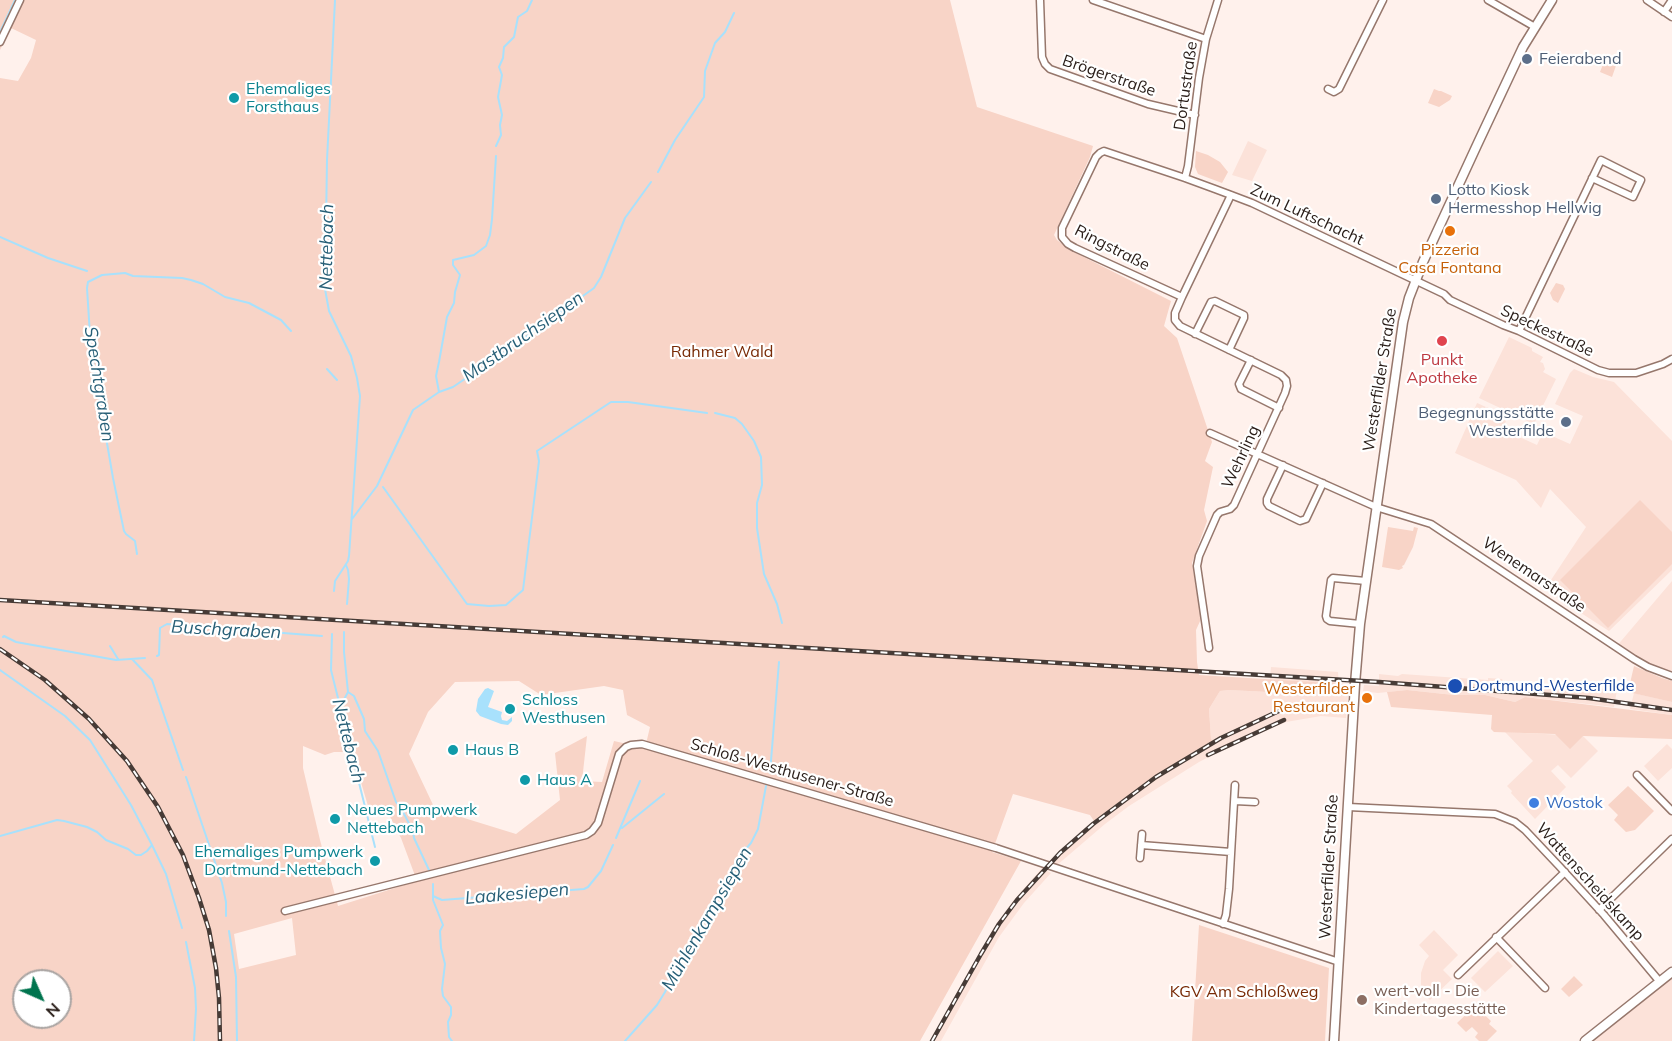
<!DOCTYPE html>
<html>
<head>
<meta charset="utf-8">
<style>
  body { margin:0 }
  #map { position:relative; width:1672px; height:1041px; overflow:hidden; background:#fff1ec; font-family:Mulish,sans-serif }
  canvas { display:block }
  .north { position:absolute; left:12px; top:969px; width:60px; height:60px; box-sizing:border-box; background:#fff; border:2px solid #a9a4a2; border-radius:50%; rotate:135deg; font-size:16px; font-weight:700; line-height:24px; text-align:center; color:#281c17 }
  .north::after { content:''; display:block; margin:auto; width:21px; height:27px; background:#00744e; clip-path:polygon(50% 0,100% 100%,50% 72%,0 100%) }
</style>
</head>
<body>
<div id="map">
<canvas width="1672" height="1041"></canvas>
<div class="north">N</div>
</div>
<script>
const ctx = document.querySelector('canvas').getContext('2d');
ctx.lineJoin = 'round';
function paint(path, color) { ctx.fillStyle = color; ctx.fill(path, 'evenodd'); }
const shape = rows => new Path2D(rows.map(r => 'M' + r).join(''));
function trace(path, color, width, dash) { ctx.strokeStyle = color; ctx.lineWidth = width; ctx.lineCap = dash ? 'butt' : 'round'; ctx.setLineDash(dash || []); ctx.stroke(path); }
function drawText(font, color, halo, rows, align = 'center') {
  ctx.font = font + ' Mulish,sans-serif'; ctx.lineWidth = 4.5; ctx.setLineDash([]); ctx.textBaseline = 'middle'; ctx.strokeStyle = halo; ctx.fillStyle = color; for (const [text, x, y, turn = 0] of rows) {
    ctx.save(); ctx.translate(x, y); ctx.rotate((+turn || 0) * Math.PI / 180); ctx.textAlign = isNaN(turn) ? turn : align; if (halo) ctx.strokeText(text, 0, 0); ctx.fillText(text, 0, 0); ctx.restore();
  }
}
const built = shape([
  [1248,141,1267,150,1252,181,1232,175],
  [1509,337,1532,348,1532,351,1543,357,1540,362,1543,363,1545,369,1543,372,1556,379,1534,424,1479,398],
  [1574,369,1593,377,1614,382,1672,441,1672,570,1609,631,1553,595,1552,592,1557,584,1551,580,1586,527,1550,489,1541,508,1516,480,1455,453,1477,403,1495,411,1493,415,1506,421,1501,431,1514,437,1515,435,1537,445,1543,432,1570,444,1583,416,1555,404,1570,373],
  [1672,581,1672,676,1616,647],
  [1271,667,1338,672,1339,684,1270,680],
  [1379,674,1398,676,1402,674,1488,680,1488,678,1502,679,1503,681,1617,690,1614,707,1525,697,1515,702,1485,695,1454,695,1407,690,1378,693,1363,691,1364,685,1379,686],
  [1229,690,1345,696,1348,695,1346,718,1321,716,1286,722,1226,748,1199,762,1129,806,1105,824,1056,866,1047,863,1094,821,1150,779,1213,741,1211,739,1209,709,1220,691],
  [1634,693,1672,702,1672,715,1630,709],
  [1505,732,1583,736,1598,751,1571,778,1558,765,1551,771,1566,787,1535,819,1511,793,1512,791,1507,786,1533,761],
  [1667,744,1672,749,1672,768,1658,781,1644,766],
  [1042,868,1051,873,1024,903,999,937,941,1041,930,1041,997,923,1013,901],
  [1434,930,1458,955,1443,970,1452,979,1430,1000,1426,996,1421,985,1421,973,1425,961,1429,956,1419,945],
  [1498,951,1513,966,1485,992,1471,978],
  [1672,972,1672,1041,1585,1041]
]);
const green = shape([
  [0,0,950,0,977,107,1093,146,1090,157,1054,235,1057,240,1072,251,1171,301,1164,326,1177,338,1212,442,1205,461,1213,467,1204,510,1207,521,1192,563,1201,619,1196,630,1197,662,1199,675,1346,684,1348,687,1349,692,1345,696,1229,690,1220,691,1209,709,1211,739,1213,741,1150,779,1094,821,1090,815,1013,794,992,852,1021,861,920,1041,0,1041,0,78,18,81,31,58,36,40,11,28,0,50],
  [519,681,541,695,604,686,623,690,627,715,650,727,645,748,614,741,602,782,582,781,587,736,555,753,560,800,516,834,435,809,409,754,428,712,455,682],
  [303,746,325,755,334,752,352,752,371,816,386,809,401,838,417,881,338,906,320,840,303,768],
  [292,918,296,955,239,969,234,934],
  [24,981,60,981,60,1017,24,1017],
  [1612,58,1618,60,1612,77,1600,72,1604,62,1610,63],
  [1434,89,1439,91,1441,91,1452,96,1450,100,1439,107,1428,103],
  [1196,151,1208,155,1220,162,1228,172,1222,183,1198,174,1195,167],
  [1556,283,1563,285,1565,289,1558,303,1553,300,1550,293],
  [1640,500,1672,532,1672,564,1608,628,1560,580],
  [1388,527,1413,531,1414,527,1418,528,1413,547,1404,565,1402,566,1403,568,1399,570,1382,567],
  [1634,666,1662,678,1672,681,1672,702,1628,692],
  [1407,690,1454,695,1485,695,1515,702,1525,697,1672,715,1672,739,1583,736,1570,749,1555,734,1494,732,1491,729,1492,715,1391,707,1387,692],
  [1628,786,1654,811,1635,830,1626,832,1614,820,1618,815,1608,805],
  [1199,925,1329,968,1325,1041,1192,1041],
  [1574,976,1583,985,1569,997,1561,989],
  [1475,1006,1491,1021,1489,1024,1497,1031,1487,1041,1479,1041,1475,1037,1478,1033,1472,1027,1466,1032,1457,1023]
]);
const water = shape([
  [488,688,494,691,488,707,502,712,501,716,502,720,507,721,512,717,512,721,508,725,501,724,480,716,476,711,478,699,485,689]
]);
const stream = shape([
  [0,32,15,0],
  [496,146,501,135,500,125,502,115,498,97,502,75,499,67,503,58,504,47,514,37,518,17,527,11,532,0],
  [658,172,675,140,704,97,705,71,715,43,725,32,734,13],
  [0,237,48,258,87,271],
  [327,369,337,380],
  [439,392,453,387,475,372,481,369,594,288,601,277,625,218,651,182],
  [715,413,735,418,742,424,754,441,761,457,762,485,757,503,757,528,764,574,777,604,782,623],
  [383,487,467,604,489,606,506,605,523,590,539,461,537,451,611,402,628,402,707,413],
  [352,519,377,486,413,410,439,392,436,376,439,362,447,317,454,303,455,292,460,275,453,265,453,260,474,255,486,246,490,235,492,219,496,156],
  [137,554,135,541,126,534,124,531,113,478,103,420,104,410,101,407,91,351,87,288,88,282,102,275,125,273,133,276,182,278,191,280,203,284,225,297,249,303,281,320,291,331],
  [346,565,348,570,349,579,347,604],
  [334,591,335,581,348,561,349,556,360,396,357,378,351,356,329,311,325,289,327,160,335,0],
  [332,634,331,670,375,847],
  [3,637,4,636,16,642,116,660,145,658],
  [110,646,118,659],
  [157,656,159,655,160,628,167,624,322,636],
  [132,659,152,680,183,770],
  [0,670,65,716,90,740,131,805,152,845,166,874,182,928],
  [348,692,354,696,364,719,365,731,378,751,396,802,402,810,413,831,414,838,429,870],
  [340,707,348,692,344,652,344,632],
  [770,773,779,662],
  [186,777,222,883,226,902,226,916],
  [622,828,664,794],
  [0,836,57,820,64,821,87,827,97,832,106,840,128,849,136,855,141,855,147,851,152,845],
  [616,838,640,781],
  [433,884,433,900,443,925,440,931,441,948,445,964,442,989,443,996,451,1007,451,1015,448,1022,449,1037,452,1041],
  [433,896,442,900,584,889,588,887,601,871,613,845],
  [229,931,236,977,237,1041],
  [186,942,195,988,196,1009,194,1041],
  [625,1041,657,1005,665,992,677,963,699,928,739,857,751,843,758,829,766,786]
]);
const street = shape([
  [1040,0,1042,57,1045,64,1050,69,1148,104,1195,115],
  [1093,0,1206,39],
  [1488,0,1535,27],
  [1647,0,1672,17],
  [1664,12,1672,0],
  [0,42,20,0],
  [1328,89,1334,92,1339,89,1383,0],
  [1185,178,1188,166,1199,78,1206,39,1218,0],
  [1231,195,1182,297,1075,248,1068,244,1062,237,1062,228,1096,157,1100,153,1104,151,1185,178,1215,189,1231,195,1252,203,1444,294,1450,300,1503,325,1519,331,1598,370,1609,373,1636,373,1663,364,1672,359],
  [1182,297,1175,313,1175,320,1180,326,1281,375,1286,380,1287,386,1285,393,1234,505,1230,509,1220,512,1217,515,1199,556,1197,566,1209,648],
  [1519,331,1601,160,1641,180,1633,197,1592,178],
  [1195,334,1211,302,1215,301,1244,315,1244,318,1229,350],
  [1251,360,1239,384,1241,389,1279,408],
  [1210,433,1376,507,1431,524,1634,659,1648,667,1672,676],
  [1283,465,1267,499,1267,503,1269,506,1300,521,1306,519,1323,483],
  [1360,624,1330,621,1327,619,1326,616,1331,580,1333,578,1366,581],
  [1637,775,1672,811],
  [1235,801,1255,802],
  [1348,807,1495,814,1515,822,1525,830,1559,866,1604,915,1660,982],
  [1141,845,1231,852],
  [1140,858,1142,834],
  [1599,910,1672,839],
  [285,911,586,835,592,831,598,823,619,754,626,747,631,745,642,744,996,848,1339,962],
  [1223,924,1226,915,1229,889,1235,785],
  [1496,937,1545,988],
  [1458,975,1565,872]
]);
const secondary = shape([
  [1334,1041,1355,684,1360,624,1403,322,1409,298,1423,262,1477,145,1523,47,1552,0],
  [1585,1041,1672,972]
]);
const rail = shape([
  [0,600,1379,682,1589,698,1672,710],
  [0,649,45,680,89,719,127,761,158,807,183,855,199,898,209,930,216,968,219,998,220,1041],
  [1208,755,1284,720],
  [932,1041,981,954,999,924,1017,900,1060,853,1093,824,1156,777,1221,738,1281,710]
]);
const markers = [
  [1527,59,6,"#5c6f8a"],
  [234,98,6,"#0f9aa8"],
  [1436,199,6,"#5c6f8a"],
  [1450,231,6,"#e8710a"],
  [1442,341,6,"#e0444e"],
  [1566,422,6,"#5c6f8a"],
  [1455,686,8,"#1a4fb4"],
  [1367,698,6,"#e8710a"],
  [510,709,6,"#0f9aa8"],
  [453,750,6,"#0f9aa8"],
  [525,780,6,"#0f9aa8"],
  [1534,803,6,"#3f7fe0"],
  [335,819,6,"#0f9aa8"],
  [375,861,6,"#0f9aa8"],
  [1362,1000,6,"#8d6e63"]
];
const serviceNames = [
  ["Feierabend",1539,59],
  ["Lotto Kiosk",1448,190],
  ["Hermesshop Hellwig",1448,208],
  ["Begegnungsstätte",1554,413,"right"],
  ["Westerfilde",1554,431,"right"]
];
const streetNames = [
  ["Brögerstraße",1109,76,19],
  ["Dortustraße",1186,86,-82],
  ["Zum Luftschacht",1307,215,25],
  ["Ringstraße",1112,248,27],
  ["Speckestraße",1547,331,25],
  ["Westerfilder Straße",1380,380,-81],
  ["Wehrling",1241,457,-65],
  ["Wenemarstraße",1534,575,34],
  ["Schloß-Westhusener-Straße",792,773,16],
  ["Westerfilder Straße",1329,867,-87],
  ["Wattenscheidskamp",1590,882,48]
];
const cultureNames = [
  ["Ehemaliges",246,89],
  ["Forsthaus",246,107],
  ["Schloss",522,700],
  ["Westhusen",522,718],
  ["Haus B",465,750],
  ["Haus A",537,780],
  ["Neues Pumpwerk",347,810],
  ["Nettebach",347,828],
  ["Ehemaliges Pumpwerk",363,852,"right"],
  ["Dortmund-Nettebach",363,870,"right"]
];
const foodNames = [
  ["Pizzeria",1450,250],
  ["Casa Fontana",1450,268],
  ["Westerfilder",1355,689,"right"],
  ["Restaurant",1355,707,"right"]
];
const parkNames = [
  ["Rahmer Wald",722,352],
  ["KGV Am Schloßweg",1244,992]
];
const healthNames = [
  ["Punkt",1442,360],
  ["Apotheke",1442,378]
];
const transitNames = [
  ["Dortmund-Westerfilde",1468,686]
];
const shopNames = [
  ["Wostok",1546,803]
];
const educationNames = [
  ["wert-voll - Die",1374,991],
  ["Kindertagesstätte",1374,1009]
];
const waterNames = [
  ["Nettebach",327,247,-89],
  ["Mastbruchsiepen",523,337,-35],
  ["Spechtgraben",99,384,81],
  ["Buschgraben",226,630,3],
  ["Nettebach",348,741,76],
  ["Laakesiepen",517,894,-5],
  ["Mühlenkampsiepen",707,919,-60]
];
paint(built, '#fce2d9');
paint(green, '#f8d4c7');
paint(water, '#a8e1fc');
trace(stream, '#a8e1fc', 2);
trace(street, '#96776c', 9);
trace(secondary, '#96776c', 11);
trace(street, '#fff', 6);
trace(secondary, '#fff', 8);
trace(rail, '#473b36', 4.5);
trace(rail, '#fff', 2, [7]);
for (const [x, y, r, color] of markers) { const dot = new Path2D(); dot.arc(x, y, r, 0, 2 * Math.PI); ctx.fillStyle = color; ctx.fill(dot); trace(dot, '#fff', 2); }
drawText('16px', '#4e5e75', '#fff', serviceNames, 'left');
drawText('16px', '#281c17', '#fff', streetNames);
drawText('16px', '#0d838f', '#fff', cultureNames, 'left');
drawText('16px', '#c56008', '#fff', foodNames);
drawText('16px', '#782a05', '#fff', parkNames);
drawText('16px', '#be3a42', '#fff', healthNames);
drawText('16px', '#164399', '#fff', transitNames, 'left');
drawText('16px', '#366cbe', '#fff', shopNames, 'left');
drawText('16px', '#785e54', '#fff', educationNames, 'left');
drawText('italic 18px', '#275f77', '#fff', waterNames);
</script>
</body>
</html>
